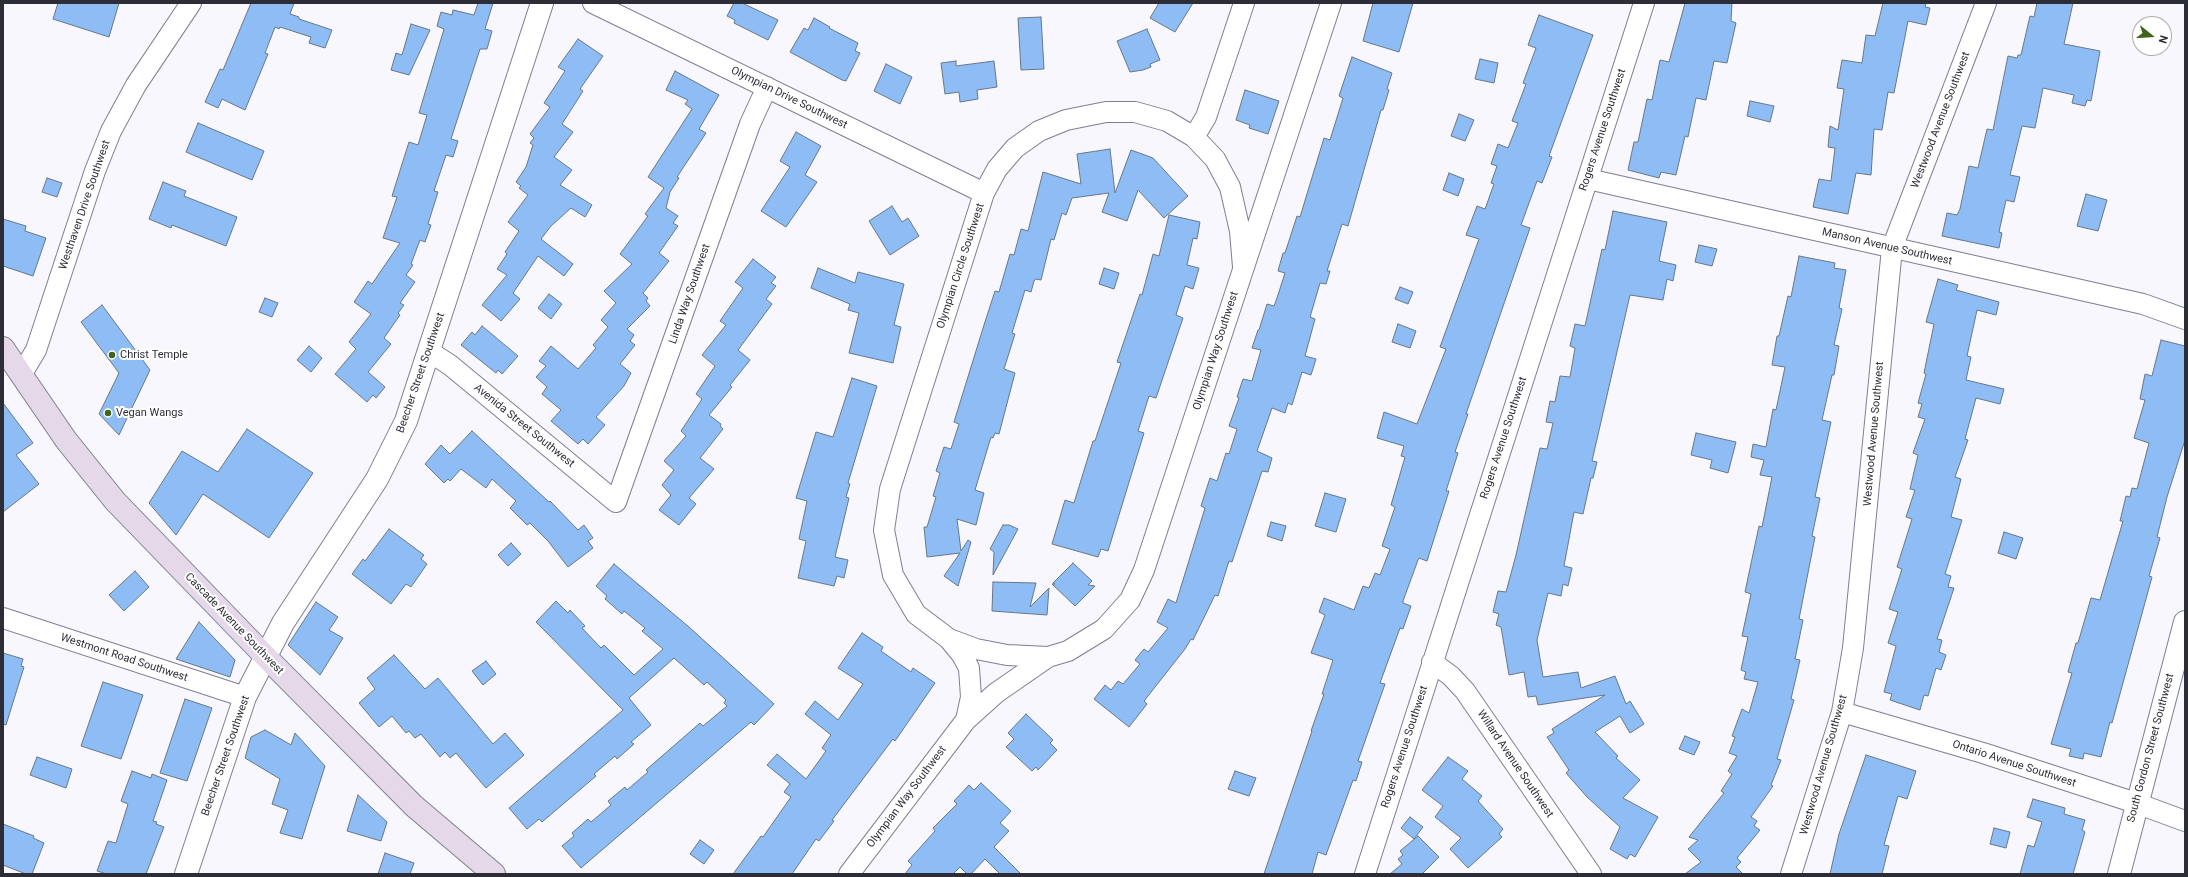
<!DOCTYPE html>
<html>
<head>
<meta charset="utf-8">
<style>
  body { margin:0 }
  #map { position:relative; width:2188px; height:877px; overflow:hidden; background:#f7f7fd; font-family:Roboto,sans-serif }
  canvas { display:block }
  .frame { position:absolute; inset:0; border:4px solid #2d2d37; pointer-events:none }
  .north { position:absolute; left:2132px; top:16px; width:40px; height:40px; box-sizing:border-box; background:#fff; border:1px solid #ababaf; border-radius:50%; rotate:107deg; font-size:11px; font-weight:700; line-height:16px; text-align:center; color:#2d2d37 }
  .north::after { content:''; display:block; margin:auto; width:14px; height:18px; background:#42631a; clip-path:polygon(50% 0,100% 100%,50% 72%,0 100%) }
</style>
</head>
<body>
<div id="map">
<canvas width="2188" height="877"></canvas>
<div class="frame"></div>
<div class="north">N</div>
</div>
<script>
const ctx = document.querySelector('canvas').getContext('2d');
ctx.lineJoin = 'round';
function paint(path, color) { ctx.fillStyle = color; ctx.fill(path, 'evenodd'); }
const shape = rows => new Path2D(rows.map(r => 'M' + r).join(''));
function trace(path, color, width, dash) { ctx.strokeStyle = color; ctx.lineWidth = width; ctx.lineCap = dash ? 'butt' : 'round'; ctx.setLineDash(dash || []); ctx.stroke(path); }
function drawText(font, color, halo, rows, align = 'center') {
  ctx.font = font + ' Roboto,sans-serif'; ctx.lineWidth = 4; ctx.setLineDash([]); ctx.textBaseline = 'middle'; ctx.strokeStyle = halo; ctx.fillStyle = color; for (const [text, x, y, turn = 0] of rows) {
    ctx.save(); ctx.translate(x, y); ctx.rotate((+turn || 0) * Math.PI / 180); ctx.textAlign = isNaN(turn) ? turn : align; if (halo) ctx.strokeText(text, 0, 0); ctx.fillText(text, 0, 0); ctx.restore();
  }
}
const building = shape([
  [58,3,119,3,109,37,53,19,58,3],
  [251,3,294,3,290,14,299,17,299,19,332,30,325,48,309,43,311,37,280,27,279,29,275,27,265,53,268,54,245,110,222,99,218,108,205,102,220,69,223,70,251,3],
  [478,3,493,3,485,29,492,31,487,49,480,49,451,139,458,141,453,157,446,155,434,191,438,192,428,224,431,225,425,242,420,240,411,264,413,265,406,275,415,282,400,303,404,305,398,313,400,315,384,338,391,344,368,372,385,387,376,398,373,395,367,402,335,374,356,349,349,342,371,314,354,302,368,281,372,284,400,243,383,238,397,197,392,196,409,142,418,145,427,115,419,113,444,29,437,26,441,12,452,15,453,10,474,15,478,3],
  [734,3,742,3,778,20,768,40,734,23,735,20,727,16,734,3],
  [1159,3,1193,3,1175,32,1150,18,1159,3],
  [1373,3,1413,3,1399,52,1363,41,1373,3],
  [1685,3,1732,3,1731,21,1736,23,1727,63,1714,61,1706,100,1696,98,1688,137,1685,136,1676,175,1661,172,1659,178,1628,170,1634,142,1638,142,1647,99,1652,100,1660,60,1669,62,1685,3],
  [1883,3,1926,3,1925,7,1930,8,1926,25,1908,21,1894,93,1888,92,1882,130,1874,129,1871,175,1856,173,1848,214,1813,207,1819,179,1831,181,1835,148,1828,147,1830,126,1838,130,1844,89,1837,88,1842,60,1862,63,1866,35,1875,36,1883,3],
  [2037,3,2073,3,2064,44,2100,51,2091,101,2087,100,2085,106,2072,103,2074,95,2043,88,2035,128,2022,126,2010,175,2020,177,2014,202,2006,200,1999,232,2002,233,1999,248,1942,236,1947,213,1957,215,1960,209,1969,166,1978,168,1987,129,1993,130,2008,56,2017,58,2018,55,2021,55,2030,16,2034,17,2037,3],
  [1539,15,1593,35,1549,156,1552,157,1542,183,1537,181,1521,225,1530,228,1466,414,1468,414,1455,452,1458,453,1446,491,1449,491,1427,561,1419,558,1418,560,1403,601,1403,603,1411,606,1403,629,1400,628,1380,683,1385,684,1358,761,1362,762,1356,781,1353,780,1326,855,1318,852,1312,874,1264,874,1312,731,1311,731,1324,694,1322,694,1333,660,1311,653,1325,615,1319,612,1324,598,1354,610,1363,586,1369,588,1375,573,1380,575,1390,549,1382,546,1395,507,1391,505,1405,457,1401,456,1404,446,1377,438,1384,412,1417,424,1446,349,1440,347,1479,239,1466,235,1477,206,1485,209,1494,184,1491,183,1497,166,1491,164,1498,144,1508,148,1518,123,1512,121,1526,84,1523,83,1536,48,1528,45,1539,15],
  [1041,17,1044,69,1021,70,1018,18,1041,17],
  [814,18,830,27,829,28,858,43,855,51,860,53,846,81,842,80,790,52,804,28,808,30,814,18],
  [411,24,430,30,409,75,391,70,396,53,402,55,411,24],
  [1147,29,1160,60,1150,64,1151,67,1143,70,1130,72,1117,41,1147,29],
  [578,39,603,56,580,89,583,91,562,124,573,132,554,157,572,170,560,185,592,205,585,217,571,208,551,226,541,239,573,264,564,276,538,256,513,293,520,299,501,321,482,305,507,275,497,269,507,254,505,252,519,231,508,222,528,195,519,188,521,186,516,182,526,167,533,145,530,143,534,138,530,134,550,107,544,103,565,71,558,67,578,39],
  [1352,57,1392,73,1387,89,1389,90,1383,110,1381,110,1348,226,1342,224,1327,271,1330,271,1326,284,1320,283,1310,317,1315,319,1305,356,1316,359,1311,375,1302,372,1292,405,1288,403,1285,413,1272,408,1257,451,1272,458,1268,472,1262,471,1232,562,1229,561,1218,596,1215,595,1193,640,1191,639,1185,649,1144,701,1147,704,1129,727,1094,699,1105,685,1111,690,1118,681,1123,684,1140,664,1135,660,1144,649,1148,652,1168,628,1157,622,1168,599,1176,603,1205,508,1201,506,1210,478,1217,481,1226,453,1229,454,1237,429,1229,426,1239,398,1237,397,1243,379,1252,381,1261,350,1252,348,1258,330,1259,330,1267,304,1274,306,1277,298,1285,273,1278,271,1283,253,1285,253,1297,216,1300,217,1324,138,1330,140,1343,98,1339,96,1352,57],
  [1480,59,1498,63,1494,83,1475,79,1480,59],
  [956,61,956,66,994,61,997,87,977,90,978,99,960,102,959,92,945,94,941,63,956,61],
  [886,64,912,77,900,104,874,91,886,64],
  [675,71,719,95,699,129,706,133,677,177,679,178,670,192,666,208,678,216,673,223,678,226,659,253,669,261,643,293,648,298,646,301,650,306,627,329,634,335,630,341,635,345,620,364,631,373,624,386,596,417,605,425,588,444,583,439,578,444,551,421,561,410,542,394,547,387,536,377,546,366,539,361,551,346,578,369,596,348,593,345,608,327,601,320,616,303,604,291,632,264,620,254,648,216,645,214,664,188,648,177,692,109,685,104,688,100,666,90,675,71],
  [1245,90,1279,101,1268,134,1249,128,1250,125,1236,120,1245,90],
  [1750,101,1774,106,1770,122,1747,116,1750,101],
  [1459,114,1474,120,1465,141,1451,136,1459,114],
  [198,123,264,151,252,180,186,152,198,123],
  [796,132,821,146,805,175,817,182,786,227,761,211,790,167,780,161,796,132],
  [1110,149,1115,193,1131,150,1153,158,1188,196,1164,218,1138,190,1127,221,1102,212,1109,193,1072,198,1066,215,1062,213,1054,240,1051,239,1041,280,1036,279,1034,281,1031,292,1025,290,1012,333,1015,334,1004,369,1015,373,999,434,995,433,993,438,991,437,975,490,984,493,976,525,957,519,961,551,968,540,971,542,958,586,944,576,960,553,927,557,924,527,927,527,936,497,933,496,940,473,936,471,944,447,951,449,959,424,954,422,984,325,995,291,999,292,1010,254,1014,255,1021,229,1028,231,1043,172,1081,184,1077,154,1110,149],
  [1449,173,1464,179,1458,196,1443,190,1449,173],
  [47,178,62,183,57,197,42,192,47,178],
  [163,182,186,191,184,196,237,217,226,246,172,225,171,228,149,219,163,182],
  [2086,194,2107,200,2098,231,2077,226,2086,194],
  [892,206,902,222,908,218,919,236,890,255,869,221,892,206],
  [1613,211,1667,222,1659,261,1676,265,1673,281,1667,279,1663,300,1630,295,1592,461,1597,462,1593,478,1591,478,1583,514,1574,512,1564,566,1572,568,1568,586,1563,584,1561,596,1548,593,1537,640,1543,677,1578,672,1581,688,1615,676,1626,704,1630,701,1644,724,1630,733,1620,716,1595,732,1618,756,1616,758,1640,780,1623,798,1658,817,1635,857,1630,854,1627,859,1610,849,1620,827,1587,797,1566,773,1569,770,1547,737,1554,733,1552,729,1605,695,1538,705,1536,696,1528,697,1524,672,1509,675,1501,627,1496,625,1499,614,1493,612,1498,591,1506,592,1516,555,1540,448,1547,449,1553,423,1546,422,1550,401,1555,402,1560,376,1570,377,1575,348,1570,346,1575,324,1585,326,1602,249,1605,250,1613,211],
  [1169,215,1200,222,1197,239,1193,238,1187,265,1199,268,1193,289,1185,286,1176,315,1183,318,1156,398,1149,396,1138,431,1144,433,1108,551,1101,549,1098,557,1052,544,1065,500,1074,503,1093,441,1095,441,1121,363,1117,362,1140,294,1142,295,1153,254,1159,256,1169,215],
  [3,219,26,226,25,231,46,238,33,276,3,266,3,219],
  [1699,245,1717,249,1712,266,1695,262,1699,245],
  [1799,256,1835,263,1834,268,1846,270,1839,308,1842,309,1834,345,1839,346,1834,375,1832,375,1822,420,1831,422,1815,497,1820,498,1812,536,1815,537,1799,619,1803,620,1795,659,1800,660,1791,699,1794,700,1777,759,1781,760,1771,785,1773,786,1751,817,1757,821,1754,826,1760,830,1737,858,1741,862,1736,867,1743,874,1685,874,1701,862,1688,849,1698,840,1689,837,1724,793,1721,791,1732,774,1728,771,1737,756,1729,753,1735,737,1732,736,1742,709,1749,713,1758,682,1744,679,1746,672,1741,670,1748,637,1742,636,1751,594,1745,592,1759,526,1762,527,1772,477,1760,475,1764,460,1751,457,1753,444,1766,447,1773,409,1776,410,1785,367,1772,365,1777,336,1779,336,1788,296,1791,297,1799,256],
  [753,259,776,277,771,283,776,286,766,299,772,304,738,350,750,360,730,385,732,387,709,415,721,424,720,426,723,429,700,458,714,469,689,498,696,504,679,525,659,510,671,495,662,485,674,470,664,461,686,436,681,431,702,399,696,394,715,366,702,355,726,325,720,321,743,288,735,282,753,259],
  [818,268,855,283,858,272,904,284,894,325,901,327,893,363,849,353,859,313,848,310,850,304,811,288,818,268],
  [1104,268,1119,273,1114,289,1099,284,1104,268],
  [1938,279,1958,285,1956,290,1999,302,1996,315,1977,310,1967,356,1971,357,1966,380,2004,389,2000,404,1976,398,1965,439,1968,440,1955,477,1961,479,1951,517,1962,520,1945,574,1951,576,1948,587,1954,588,1937,639,1942,640,1939,652,1946,655,1941,670,1936,668,1928,696,1924,695,1920,710,1890,700,1892,694,1884,692,1896,646,1888,643,1898,612,1889,609,1902,569,1897,567,1912,519,1906,517,1915,490,1910,489,1918,455,1913,453,1925,419,1918,417,1922,404,1918,403,1926,374,1924,373,1934,324,1926,322,1938,279],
  [1400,287,1413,292,1408,304,1395,299,1400,287],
  [549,294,562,304,551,319,538,308,549,294],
  [265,298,278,303,272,317,259,312,265,298],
  [102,305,150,370,119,435,99,414,119,373,81,322,102,305],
  [1398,324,1416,331,1410,348,1392,342,1398,324],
  [482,326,518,356,502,374,498,370,496,373,461,345,472,332,475,335,482,326],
  [2161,340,2185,346,2185,440,2167,497,2157,537,2160,538,2149,576,2152,577,2112,723,2110,722,2101,757,2084,753,2083,759,2069,756,2071,749,2051,744,2072,673,2068,672,2076,643,2078,643,2091,598,2100,600,2123,521,2120,521,2126,496,2130,497,2132,488,2137,489,2149,443,2134,438,2145,400,2140,399,2145,374,2152,376,2161,340],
  [309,346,322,358,311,372,297,360,309,346],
  [852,378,877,386,848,483,850,484,846,497,849,498,835,557,848,560,844,578,837,576,834,586,798,578,806,541,799,539,807,501,796,498,816,432,833,437,852,378],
  [3,403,33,443,16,455,39,484,3,512,3,403],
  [247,429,313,473,269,538,203,494,176,535,149,503,182,451,218,472,247,429],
  [472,431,549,502,550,501,578,530,584,525,593,538,588,541,593,548,568,567,548,541,530,523,527,525,510,508,516,501,492,479,486,488,461,469,450,481,448,479,444,483,425,464,441,445,450,454,472,431],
  [1696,433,1736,442,1728,473,1710,468,1712,460,1691,455,1696,433],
  [1325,493,1346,499,1336,532,1315,526,1325,493],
  [1271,522,1286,526,1282,541,1267,536,1271,522],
  [1003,525,1009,525,1018,529,993,575,994,552,990,549,1003,525],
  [389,529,424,555,421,559,427,564,411,587,406,584,391,604,352,574,363,559,365,561,389,529],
  [2004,532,2023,538,2016,559,1998,553,2004,532],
  [511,543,521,554,508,566,498,555,511,543],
  [1073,563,1092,581,1088,585,1095,586,1075,606,1052,584,1055,584,1053,583,1073,563],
  [614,564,689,627,774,704,754,725,751,722,581,868,562,846,574,836,572,833,588,819,591,822,611,805,608,801,625,787,627,790,648,772,646,770,700,723,703,726,727,706,724,703,726,700,707,682,704,685,674,658,629,698,651,725,631,742,634,744,617,759,615,756,594,774,596,776,542,822,539,819,527,829,509,808,623,710,536,622,556,601,568,613,570,610,585,626,582,628,601,648,604,645,634,675,663,649,642,631,645,628,624,611,622,614,605,599,607,596,596,586,614,564],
  [135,571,149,587,124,611,109,595,135,571],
  [993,582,1036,583,1030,607,1049,588,1047,615,992,611,993,582],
  [316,602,338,617,329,630,343,638,320,675,288,645,316,602],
  [199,622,235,660,230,677,176,659,199,622],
  [862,633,883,647,881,651,911,672,913,668,935,683,895,741,893,739,832,820,834,821,819,841,816,839,792,874,733,874,761,836,763,837,791,797,784,792,790,784,767,765,777,754,806,779,826,751,822,748,831,735,805,714,815,701,838,720,863,684,838,668,862,633],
  [3,653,23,659,21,666,24,667,6,725,3,724,3,653],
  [394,655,425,689,438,678,493,744,505,733,524,755,486,788,456,753,450,758,445,752,440,757,421,734,415,738,409,731,406,733,392,716,379,727,359,703,375,689,367,678,394,655],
  [486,661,496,674,483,685,472,671,486,661],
  [103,682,143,695,121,759,81,746,103,682],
  [185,699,212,708,187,781,160,773,185,699],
  [1026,714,1053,740,1050,743,1057,750,1038,770,1036,767,1032,771,1006,747,1014,739,1008,733,1026,714],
  [265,730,291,745,295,733,325,766,302,839,280,833,288,810,272,804,280,779,245,758,251,737,265,730],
  [1685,736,1700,742,1694,755,1679,749,1685,736],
  [1866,755,1916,771,1907,799,1898,796,1884,845,1889,846,1882,874,1830,874,1839,834,1866,755],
  [37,757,72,769,66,788,30,775,37,757],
  [1448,757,1468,771,1462,779,1482,796,1478,801,1503,829,1499,834,1502,837,1468,868,1450,849,1461,838,1435,817,1443,806,1422,790,1448,757],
  [132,771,151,778,152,774,167,780,153,821,157,822,156,824,164,827,146,874,107,874,97,871,108,841,116,843,128,804,121,801,132,771],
  [1235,771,1256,778,1249,796,1228,789,1235,771],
  [981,783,1011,811,1000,823,1009,831,994,847,1021,874,1000,874,985,859,971,874,967,874,960,867,953,874,905,874,912,865,908,861,935,831,933,828,957,804,954,801,969,785,974,790,981,783],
  [358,795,387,822,381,841,347,831,358,795],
  [2033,799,2065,808,2064,814,2085,820,2082,830,2085,832,2073,874,2020,874,2028,845,2034,847,2042,822,2027,817,2033,799],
  [1410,817,1423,827,1414,839,1401,828,1410,817],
  [3,824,34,836,33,838,44,843,32,874,26,874,3,865,3,824],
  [1994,828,2010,832,2006,848,1990,844,1994,828],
  [1418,836,1439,857,1422,874,1390,874,1402,864,1398,859,1403,855,1400,851,1418,836],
  [700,840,714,850,704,864,690,854,700,840],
  [385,853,414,863,410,874,378,874,385,853]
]);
const minor = shape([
  [593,3,984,193],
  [1194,137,1206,117,1244,3],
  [1588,179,2143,304,2185,319],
  [1243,267,1240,231,1230,187,1215,159,1194,137,1167,121,1135,112,1106,112,1066,120,1039,131,1015,148,997,169,984,193,890,489,884,530,893,575,916,614,949,639,976,649,1007,655,1048,657,1068,651,1104,629,1130,600,1144,570,1331,3],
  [430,352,450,365,616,502,750,124,767,87],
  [21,375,36,350,95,171,111,131,136,85,191,3],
  [3,618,245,697],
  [949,639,962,655,969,668,971,697,966,720],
  [1432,662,1451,676,1465,691,1591,874],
  [1842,712,1983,753,2136,803,2185,821],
  [849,874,966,720,996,693,1048,657],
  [1365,874,1644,3],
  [1791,874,1842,712,1853,648,1892,248,1986,3]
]);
const tertiary = shape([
  [186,874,245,697,283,623,377,479,406,421,542,3],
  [2119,874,2185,622]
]);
const secondary = shape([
  [3,348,66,440,115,501,266,657,414,806,494,874]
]);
const markers = [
  [112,355,4,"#42631a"],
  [108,413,4,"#42631a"]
];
const streetNames = [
  ["Olympian Drive Southwest",789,98,26],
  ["Westwood Avenue Southwest",1941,120,-69],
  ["Rogers Avenue Southwest",1603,130,-72],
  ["Westhaven Drive Southwest",85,205,-71],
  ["Manson Avenue Southwest",1887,247,13],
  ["Olympian Circle Southwest",961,266,-72],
  ["Linda Way Southwest",690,294,-71],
  ["Olympian Way Southwest",1216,351,-72],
  ["Beecher Street Southwest",421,373,-71],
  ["Avenida Street Southwest",524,426,39],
  ["Westwood Avenue Southwest",1874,434,-85],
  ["Rogers Avenue Southwest",1504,438,-72],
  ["Cascade Avenue Southwest",234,624,46],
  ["Westmont Road Southwest",124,658,18],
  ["Rogers Avenue Southwest",1405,747,-72],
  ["South Gordon Street Southwest",2151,748,-75],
  ["Beecher Street Southwest",226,756,-71],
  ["Willard Avenue Southwest",1515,764,56],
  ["Ontario Avenue Southwest",2014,764,18],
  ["Westwood Avenue Southwest",1824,765,-74],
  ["Olympian Way Southwest",907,797,-53]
];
const poiNames = [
  ["Christ Temple",120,355],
  ["Vegan Wangs",116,413]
];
paint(building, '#8ebdf5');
trace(building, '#677789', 1);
trace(minor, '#7e7f95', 22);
trace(tertiary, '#7e7f95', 24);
trace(secondary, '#7e7f95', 24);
trace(minor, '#fff', 20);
trace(tertiary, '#fff', 22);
trace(secondary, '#e4d8e9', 22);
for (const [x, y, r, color] of markers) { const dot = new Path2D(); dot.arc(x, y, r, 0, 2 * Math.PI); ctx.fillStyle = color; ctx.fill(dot); trace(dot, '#fff', 1.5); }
drawText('11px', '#2d2d37', '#fff', streetNames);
drawText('11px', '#2d2d37', '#fff', poiNames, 'left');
</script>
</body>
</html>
